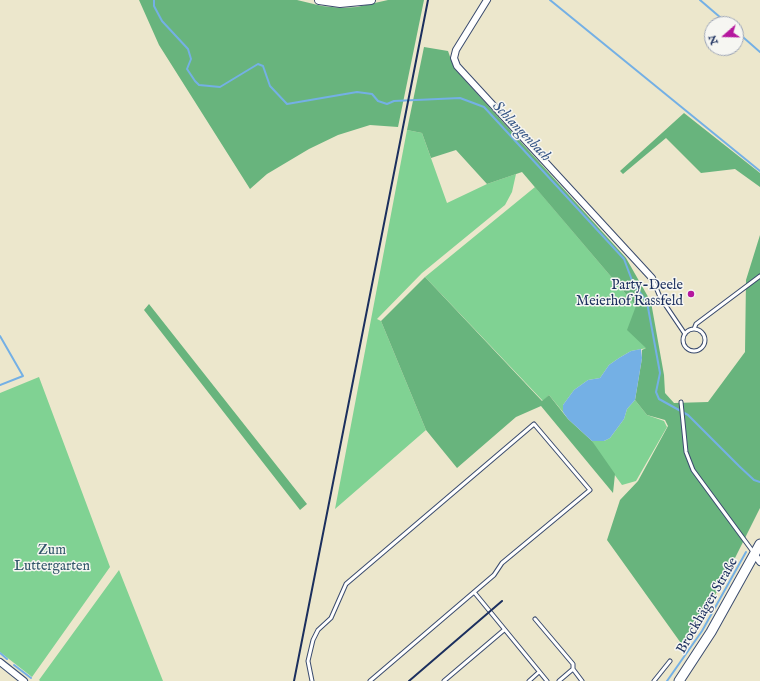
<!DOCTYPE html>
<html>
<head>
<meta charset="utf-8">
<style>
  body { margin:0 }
  #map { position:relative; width:760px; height:681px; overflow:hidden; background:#ece7cc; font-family:"IM FELL English",serif }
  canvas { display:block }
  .north { position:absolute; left:704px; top:16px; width:40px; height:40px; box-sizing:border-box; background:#f6f6f2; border:1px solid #9ea6b7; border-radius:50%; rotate:250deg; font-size:11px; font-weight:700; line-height:16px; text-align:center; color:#1b2f5e }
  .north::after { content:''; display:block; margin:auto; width:14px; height:18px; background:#b5179e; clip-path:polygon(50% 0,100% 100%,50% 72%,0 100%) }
</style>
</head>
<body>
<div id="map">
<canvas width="760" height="681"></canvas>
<div class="north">N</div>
</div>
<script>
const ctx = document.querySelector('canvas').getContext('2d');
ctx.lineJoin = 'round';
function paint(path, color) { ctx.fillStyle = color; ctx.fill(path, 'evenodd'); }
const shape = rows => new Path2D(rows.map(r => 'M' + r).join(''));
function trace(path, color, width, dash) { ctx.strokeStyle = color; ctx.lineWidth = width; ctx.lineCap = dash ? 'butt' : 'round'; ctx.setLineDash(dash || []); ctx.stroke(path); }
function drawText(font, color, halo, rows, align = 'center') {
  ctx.font = font + ' "IM FELL English",serif'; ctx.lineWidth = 3; ctx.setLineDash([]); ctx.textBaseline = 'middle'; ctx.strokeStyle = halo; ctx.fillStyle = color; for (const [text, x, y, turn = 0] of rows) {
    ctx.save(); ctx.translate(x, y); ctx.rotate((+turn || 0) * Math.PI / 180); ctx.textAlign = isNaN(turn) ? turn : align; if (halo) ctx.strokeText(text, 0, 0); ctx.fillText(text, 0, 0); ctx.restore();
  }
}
const green = shape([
  [407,130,422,133,447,203,487,184,516,174,512,192,505,205,422,273,377,319,381,321,426,430,335,509],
  [535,187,636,306,647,348,631,351,619,358,609,365,600,378,588,380,574,390,563,405,563,412,549,395,543,401,425,277],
  [39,377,110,567,32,677,0,652,0,393],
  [635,400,647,415,664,421,667,427,636,481,622,485,595,448,592,441,604,441,610,438,624,419,627,409],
  [119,570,163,681,40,681,39,680]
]);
const forest = shape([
  [139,0,297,0,322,6,341,8,357,7,388,0,424,0,398,127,370,125,338,135,309,149,267,174,250,189,159,45],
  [424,47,448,51,454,68,626,258,651,302,664,375,665,393,674,403,708,402,745,352,746,280,760,235,760,508,723,582,683,646,607,540,620,500,638,481,668,426,665,420,647,415,635,400,642,358,642,350,646,348,627,330,636,306,522,172,487,184,456,150,431,158,422,133,407,130],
  [684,113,760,173,760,187,735,169,701,173,666,138,623,174,620,171],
  [425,277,542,401,549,395,568,419,592,441,615,474,613,493,541,406,516,417,457,468,426,430,381,321],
  [149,304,307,504,300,510,144,310]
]);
const water = shape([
  [641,349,642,358,635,400,627,409,624,419,610,438,604,441,592,441,568,419,563,412,563,405,574,390,588,380,600,378,609,365,619,358,631,351]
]);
const stream = shape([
  [154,0,154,6,162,21,188,49,191,59,187,69,195,81,199,85,220,87,258,64,263,66,270,86,287,104,357,92,372,94,378,101,387,104,394,101,460,98,484,107,624,259,633,283,647,302,660,373,656,392,659,399,688,415,739,466,754,480,760,482],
  [550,0,760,171],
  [700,0,728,24],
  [736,31,760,52],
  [0,336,23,376,0,385],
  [0,653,7,659],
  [14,665,31,678],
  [667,681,702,631,746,552]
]);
const service = shape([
  [652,278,660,297,685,334],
  [694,329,696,324,760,276],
  '683 340a11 11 0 1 1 22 0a11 11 0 1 1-22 0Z',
  [681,402,686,452,693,470,754,553],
  [474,592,547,681],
  [535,619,573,664,573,669],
  [312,681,308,661,313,640,318,630,331,618,346,584,534,424,590,490,502,563,494,575,370,681],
  [444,681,504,630],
  [529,681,539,672],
  [559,681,573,669,582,681],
  [654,681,670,661]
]);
const minor = shape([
  [487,0,456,50,454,58,457,66,652,278],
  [755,555,760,562],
  [0,662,24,681]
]);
const tertiary = shape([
  [319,0,340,3,371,0]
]);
const secondary = shape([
  [679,681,711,632,760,544]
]);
const rail = shape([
  [294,681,428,0],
  [409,681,502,601]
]);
const markers = [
  [691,294,4,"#b5179e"]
];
const poiNames = [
  ["Party-Deele",683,286],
  ["Meierhof Rassfeld",683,302]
];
const parkNames = [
  ["Zum",52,551],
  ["Luttergarten",52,567]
];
const streetNames = [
  ["Brockhäger Straße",708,606,-60]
];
const waterNames = [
  ["Schlangenbach",521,132,46]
];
paint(green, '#80d293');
paint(forest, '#68b47d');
paint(water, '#74b0e5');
trace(stream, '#74b0e5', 2);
trace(service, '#3a4b6e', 5);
trace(minor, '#3a4b6e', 8);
trace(tertiary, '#3a4b6e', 10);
trace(secondary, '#3a4b6e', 11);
trace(service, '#fff', 3);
trace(minor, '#fff', 6);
trace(tertiary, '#fff', 8);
trace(secondary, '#fff', 9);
trace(rail, '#1b2f5e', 2);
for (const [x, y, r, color] of markers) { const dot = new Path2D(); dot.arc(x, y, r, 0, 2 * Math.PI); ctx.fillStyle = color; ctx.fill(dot); trace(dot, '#f6f6f2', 1.5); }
drawText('14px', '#1b2f5e', '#f6f6f2', poiNames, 'right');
drawText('14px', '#34586b', '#f6f6f2', parkNames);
drawText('14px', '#1b2f5e', '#f6f6f2', streetNames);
drawText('italic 15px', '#365686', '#f6f6f2', waterNames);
</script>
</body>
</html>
